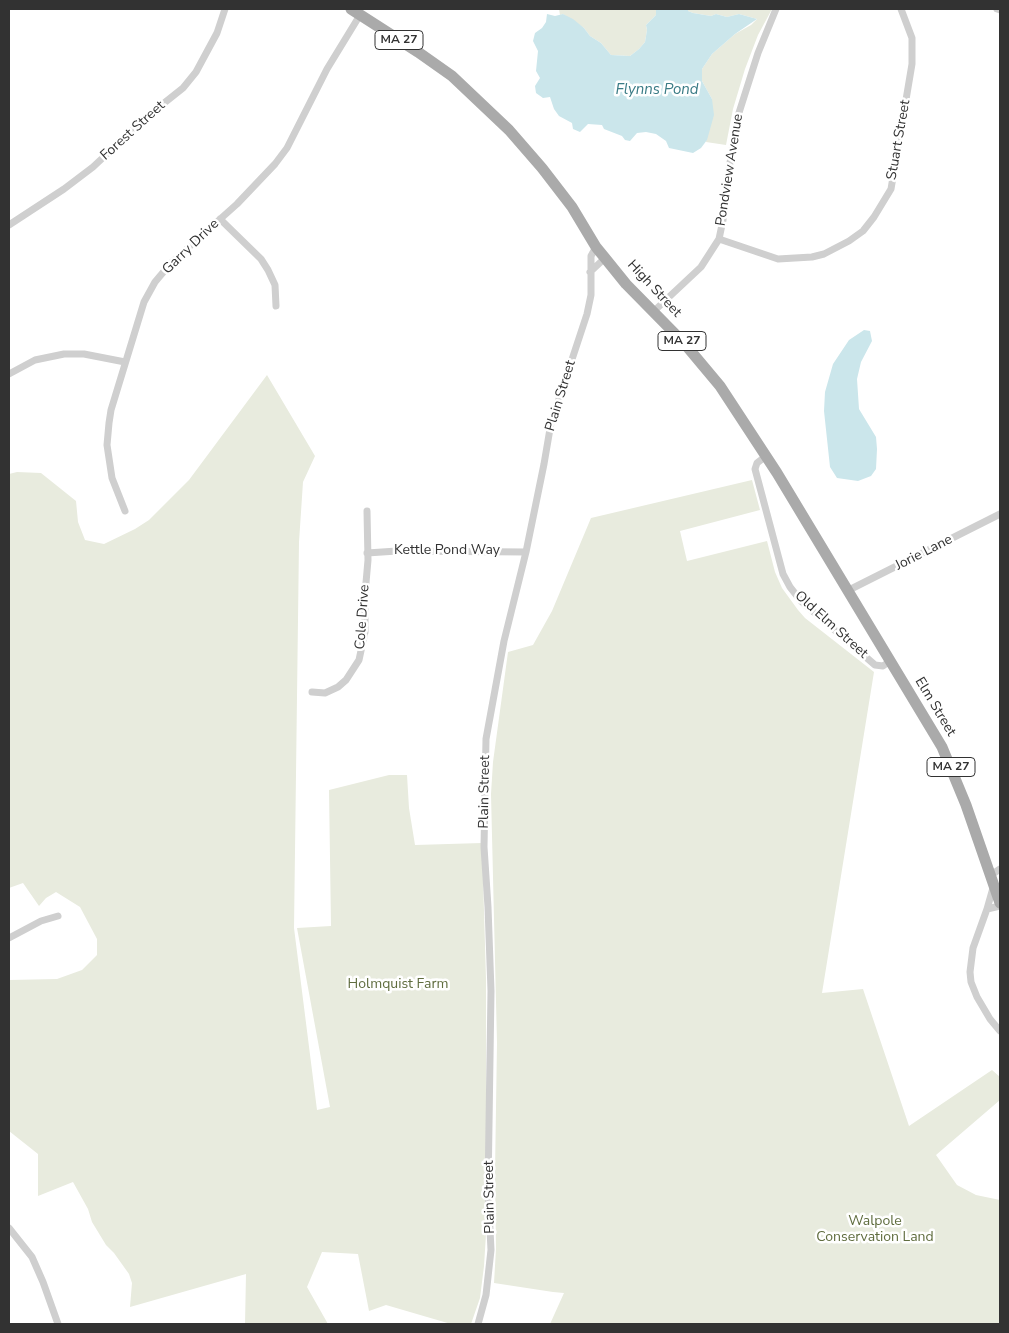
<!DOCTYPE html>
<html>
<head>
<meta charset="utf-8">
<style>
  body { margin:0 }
  #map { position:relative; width:1009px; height:1333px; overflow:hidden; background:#fff; font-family:"Nunito Sans",sans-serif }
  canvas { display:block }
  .frame { position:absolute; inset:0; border:10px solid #323232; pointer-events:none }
</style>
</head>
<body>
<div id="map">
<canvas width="1009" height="1333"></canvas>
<div class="frame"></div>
</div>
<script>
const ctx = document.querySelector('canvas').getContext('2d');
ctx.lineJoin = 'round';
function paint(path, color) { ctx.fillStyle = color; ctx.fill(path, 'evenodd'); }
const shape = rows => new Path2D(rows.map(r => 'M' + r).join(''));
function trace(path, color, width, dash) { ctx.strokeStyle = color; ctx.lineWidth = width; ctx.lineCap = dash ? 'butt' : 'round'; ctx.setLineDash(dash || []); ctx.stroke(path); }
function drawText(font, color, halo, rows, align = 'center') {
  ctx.font = font + ' "Nunito Sans",sans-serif'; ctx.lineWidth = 5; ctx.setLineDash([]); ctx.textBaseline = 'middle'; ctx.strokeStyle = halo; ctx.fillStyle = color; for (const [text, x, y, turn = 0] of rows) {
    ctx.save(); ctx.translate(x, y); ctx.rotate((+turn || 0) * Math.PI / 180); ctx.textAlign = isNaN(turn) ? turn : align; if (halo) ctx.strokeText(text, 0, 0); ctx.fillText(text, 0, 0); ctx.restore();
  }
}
const green = shape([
  [559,9,656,9,656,15,646,25,647,30,645,42,639,49,630,56,611,55,601,43,590,36,584,28,563,14,560,15],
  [688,9,772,9,758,35,745,69,733,109,726,145,706,142,712,99,702,81,702,69,712,54,735,34,751,25,757,19,739,14,727,17,716,14,711,16,693,13,688,11],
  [267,375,315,456,303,482,299,542,294,928,317,1110,330,1107,297,928,331,926,329,790,389,775,407,775,409,808,415,845,482,843,486,979,486,1234,484,1266,480,1298,471,1324,451,1324,386,1305,369,1311,358,1254,322,1252,307,1287,328,1324,245,1324,246,1274,130,1307,132,1283,129,1274,114,1253,106,1245,92,1222,88,1209,73,1182,38,1196,38,1154,9,1131,9,980,57,979,82,970,97,955,97,939,80,907,56,892,46,898,39,906,23,883,9,888,9,474,17,472,41,473,76,501,78,522,85,540,104,544,135,529,149,520,189,480],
  [752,480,760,510,680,531,687,561,767,541,775,572,782,588,798,610,805,618,874,672,822,993,863,989,909,1126,992,1070,1000,1077,1000,1100,936,1155,957,1185,976,1195,1000,1200,1000,1324,550,1324,564,1293,553,1292,494,1283,496,1249,495,1172,497,1043,491,794,493,762,508,652,533,645,552,611,591,518]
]);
const water = shape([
  [656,9,688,9,688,11,693,13,711,16,716,14,727,17,739,14,757,19,735,34,712,54,702,69,702,81,712,99,714,115,707,140,701,148,693,153,669,148,666,141,656,134,646,132,637,133,630,141,625,140,622,136,604,129,602,125,588,124,580,132,573,129,572,123,559,116,554,109,550,97,543,98,536,93,535,86,540,78,536,71,538,51,533,41,535,33,542,28,546,22,547,14,555,16,563,14,573,19,584,28,590,36,601,43,611,55,630,56,639,49,645,42,647,30,646,25,656,15],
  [864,330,870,331,872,341,861,362,857,379,859,409,876,437,877,449,876,469,871,476,858,481,837,478,830,467,824,411,825,392,833,364,849,340]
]);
const minor = shape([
  [997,9,1000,10],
  [220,219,261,259,268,270,275,285,276,306],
  [9,225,64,189,93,167,144,119,183,88,196,72,217,33,225,9],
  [719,239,778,259,812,257,824,254,849,241,863,231,874,217,891,189,912,64,912,38,901,9],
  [590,272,605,258],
  [653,312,701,267,719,239,723,220,729,169,737,119,758,53,776,9],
  [9,374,35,360,64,354,84,354,125,362],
  [766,456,757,463,755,469,783,574,790,587,801,601,875,665,883,666,890,661],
  [125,511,112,478,107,445,109,423,111,410,144,302,155,282,171,263,237,204,275,164,287,148,327,69,360,15],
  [367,553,397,551,526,552],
  [847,591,1000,514],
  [312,692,325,693,338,687,346,680,359,660,365,632,365,594,368,560,367,511],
  [991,875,1000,869],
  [1000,906,987,909,973,948,970,972,971,982,977,997,990,1019,1000,1031],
  [987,909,993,888],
  [9,938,41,921,58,916],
  [9,1228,32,1257,43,1282,58,1324],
  [478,1324,486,1295,491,1250,488,1190,491,991,488,907,484,847,486,739,504,641,526,552,544,464,551,423,587,314,591,295,591,256,596,247]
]);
const primary = shape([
  [351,9,418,52,452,76,509,130,542,168,572,207,596,247,605,258,626,284,684,343,720,386,777,473,942,747,966,805,1000,903]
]);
const shields = [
  [399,40,48],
  [682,341,48],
  [951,767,48]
];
const shieldNames = [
  ["MA 27",399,40],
  ["MA 27",682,341],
  ["MA 27",951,767]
];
const streetNames = [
  ["Forest Street",133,131,-42],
  ["Stuart Street",899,140,-80],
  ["Pondview Avenue",730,170,-81],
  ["Garry Drive",191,247,-44],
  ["High Street",654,289,47],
  ["Plain Street",561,396,-73],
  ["Kettle Pond Way",447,551],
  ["Jorie Lane",924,553,-27],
  ["Cole Drive",363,617,-86],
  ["Old Elm Street",831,625,42],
  ["Elm Street",935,707,59],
  ["Plain Street",485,792,-89],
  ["Plain Street",490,1197,-91]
];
const parkNames = [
  ["Holmquist Farm",398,985],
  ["Walpole",875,1222],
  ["Conservation Land",875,1238]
];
const waterNames = [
  ["Flynns Pond",657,90]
];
paint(green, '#e8ebde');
paint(water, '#cbe6eb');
trace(minor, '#cfcfcf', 7);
trace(primary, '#aaa', 11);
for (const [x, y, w] of shields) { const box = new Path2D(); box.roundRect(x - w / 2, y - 9.5, w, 19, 4); ctx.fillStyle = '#fff'; ctx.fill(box); trace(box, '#323232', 1); }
drawText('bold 12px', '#323232', null, shieldNames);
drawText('14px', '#323232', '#fff', streetNames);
drawText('14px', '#606d3f', '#fff', parkNames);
drawText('italic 15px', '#3b7c86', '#fff', waterNames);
</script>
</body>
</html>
